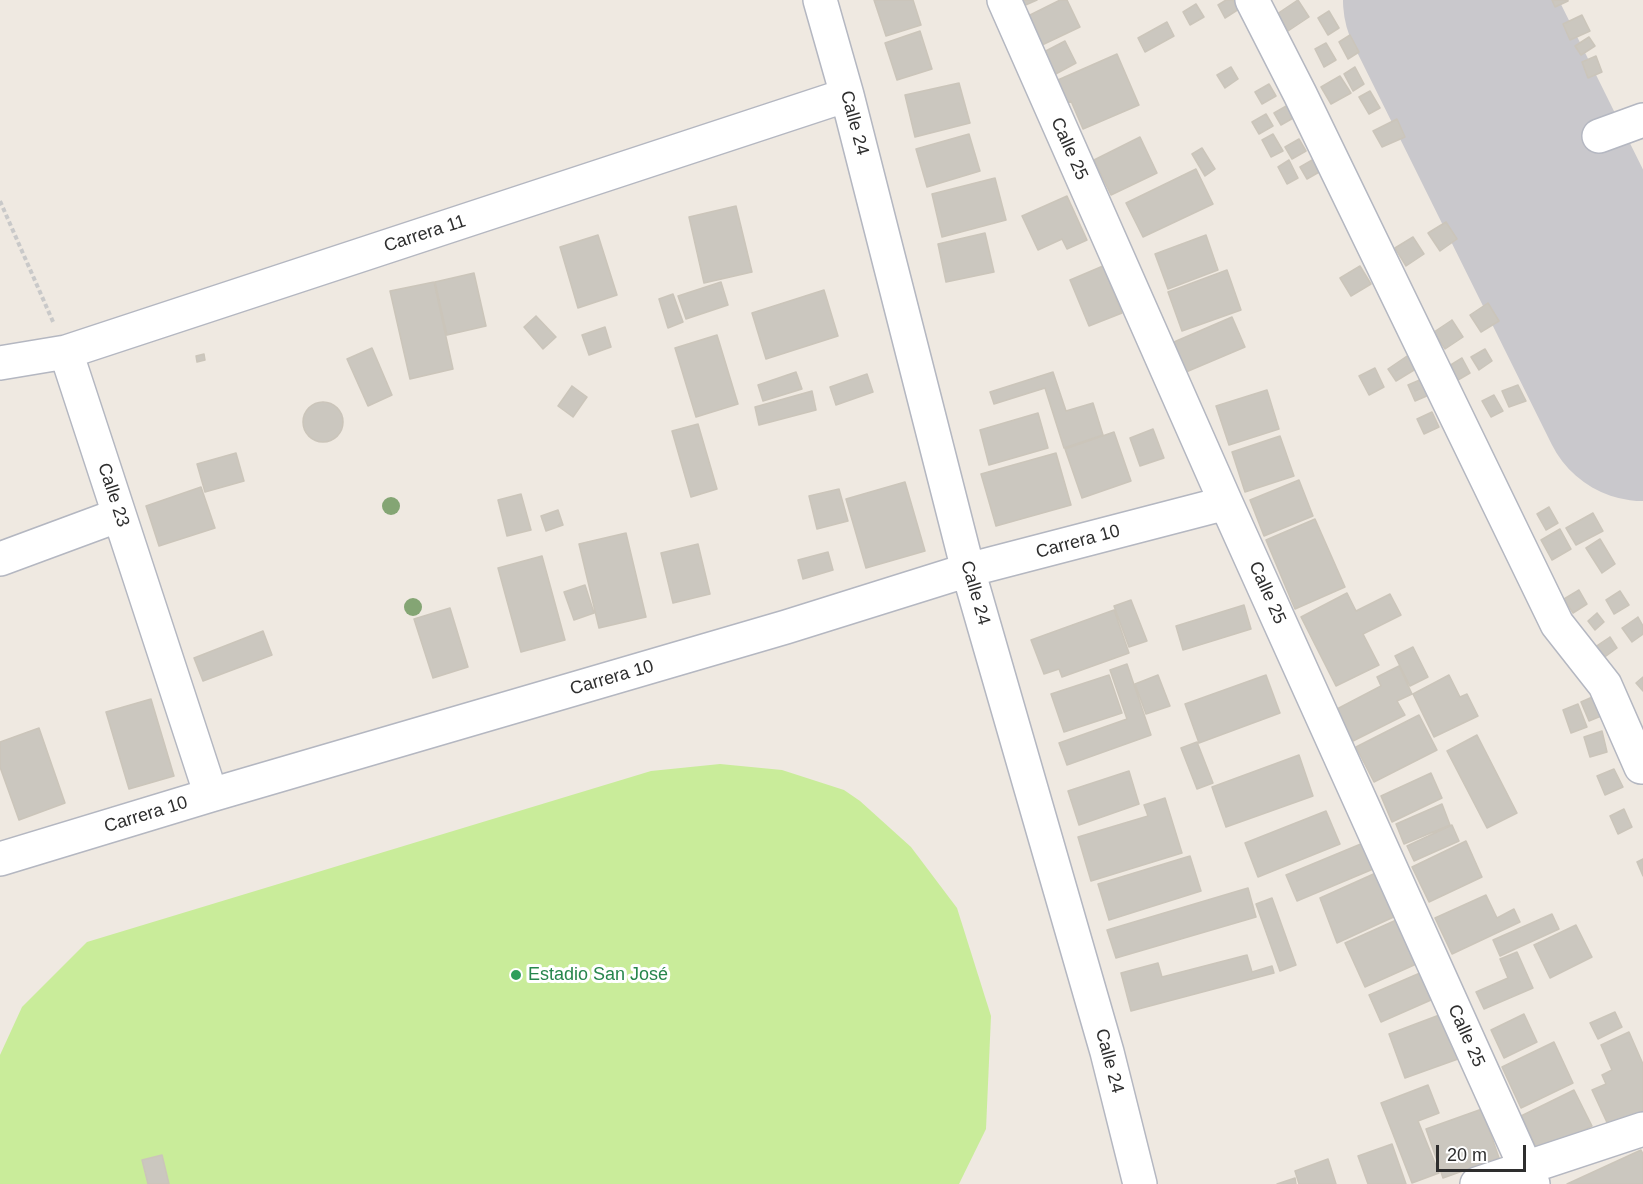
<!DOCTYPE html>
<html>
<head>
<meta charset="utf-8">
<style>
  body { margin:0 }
  #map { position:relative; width:1643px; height:1184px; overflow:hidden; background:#efe9e1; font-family:Helvetica,sans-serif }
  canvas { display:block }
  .scale { position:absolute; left:1436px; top:1145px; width:90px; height:27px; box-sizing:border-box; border:3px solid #2e2e2e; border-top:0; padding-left:8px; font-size:18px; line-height:21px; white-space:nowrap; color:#2e2e2e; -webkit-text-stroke:4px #fff; paint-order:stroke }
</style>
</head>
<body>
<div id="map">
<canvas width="1643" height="1184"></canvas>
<div class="scale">20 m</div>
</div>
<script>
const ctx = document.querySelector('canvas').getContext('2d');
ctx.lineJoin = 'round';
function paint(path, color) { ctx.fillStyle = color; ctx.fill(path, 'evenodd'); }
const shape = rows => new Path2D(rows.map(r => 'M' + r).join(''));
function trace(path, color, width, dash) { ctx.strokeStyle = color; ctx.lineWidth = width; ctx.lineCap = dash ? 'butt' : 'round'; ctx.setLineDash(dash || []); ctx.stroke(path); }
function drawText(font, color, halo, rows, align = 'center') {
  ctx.font = font + ' Helvetica,sans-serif'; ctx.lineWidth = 6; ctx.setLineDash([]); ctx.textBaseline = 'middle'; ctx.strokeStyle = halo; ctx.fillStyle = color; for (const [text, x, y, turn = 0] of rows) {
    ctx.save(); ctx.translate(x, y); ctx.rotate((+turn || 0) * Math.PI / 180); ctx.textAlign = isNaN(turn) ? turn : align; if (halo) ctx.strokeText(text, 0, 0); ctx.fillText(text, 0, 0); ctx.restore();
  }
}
const pitch = shape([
  [720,764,782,770,844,790,860,801,911,847,957,908,991,1016,986,1129,959,1184,0,1184,0,1055,22,1007,87,942,651,771]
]);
const runway = shape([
  [1445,0,1643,399]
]);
const building = shape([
  [874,0,913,0,921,25,886,36,874,0],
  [1018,0,1037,0,1021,7,1018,0],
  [1060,0,1067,0,1080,27,1042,45,1028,16,1060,0],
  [1226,0,1233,0,1239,9,1225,18,1218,5,1226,0],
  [1298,0,1309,17,1288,31,1277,14,1298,0],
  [1552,0,1568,0,1568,1,1555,7,1552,0],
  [1196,4,1204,17,1190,25,1183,12,1196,4],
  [1329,11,1339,28,1328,35,1318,18,1329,11],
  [1582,15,1590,31,1570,40,1563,24,1582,15],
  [1167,22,1174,36,1145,52,1138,38,1167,22],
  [920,31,932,69,897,80,885,43,920,31],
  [1350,35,1359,52,1348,59,1339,42,1350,35],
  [1589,37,1595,46,1581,55,1575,46,1589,37],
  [1065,41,1076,63,1052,76,1040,54,1065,41],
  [1326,43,1336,60,1324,67,1315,49,1326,43],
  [1117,54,1139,105,1083,129,1071,101,1060,106,1051,83,1117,54],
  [1596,56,1602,72,1588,78,1582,62,1596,56],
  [1231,67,1238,79,1225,88,1217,75,1231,67],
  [1355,67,1364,84,1353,91,1344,74,1355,67],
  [1340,76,1351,93,1331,104,1321,87,1340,76],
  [959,83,970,123,915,137,905,95,959,83],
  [1269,84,1276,96,1262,104,1255,92,1269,84],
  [1370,91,1380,108,1369,114,1359,97,1370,91],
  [1288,105,1295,117,1281,125,1274,113,1288,105],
  [1266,114,1273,126,1259,134,1252,122,1266,114],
  [1397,119,1405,137,1382,147,1373,131,1397,119],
  [969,134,980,171,927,187,916,149,969,134],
  [1273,134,1283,151,1271,157,1262,140,1273,134],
  [1140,137,1157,173,1111,195,1094,160,1140,137],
  [1299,139,1306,151,1292,159,1285,147,1299,139],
  [1202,148,1215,169,1205,176,1192,154,1202,148],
  [1314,159,1321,171,1307,179,1300,167,1314,159],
  [1289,160,1298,178,1287,184,1278,167,1289,160],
  [1196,169,1213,204,1143,237,1126,203,1196,169],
  [995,178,1006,220,942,237,932,194,995,178],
  [1067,196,1087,240,1067,249,1062,239,1038,250,1022,216,1067,196],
  [736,206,752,272,704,283,689,217,736,206],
  [1446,222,1457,239,1440,251,1428,233,1446,222],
  [985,233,994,272,946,282,938,244,985,233],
  [598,235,617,295,578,308,560,247,598,235],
  [1206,235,1218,270,1168,289,1155,254,1206,235],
  [1413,237,1424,254,1406,266,1395,248,1413,237],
  [1103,266,1122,313,1089,326,1070,280,1103,266],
  [1360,266,1371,284,1351,296,1340,278,1360,266],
  [1227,270,1241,310,1182,331,1168,292,1227,270],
  [474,273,486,326,447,335,435,282,474,273],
  [434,282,453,369,410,379,390,291,434,282],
  [721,282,728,305,686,319,678,296,721,282],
  [824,290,838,336,766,359,752,313,824,290],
  [673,294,683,322,668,328,659,299,673,294],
  [1488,303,1499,321,1481,332,1470,315,1488,303],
  [536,316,556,337,543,349,524,327,536,316],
  [1232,317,1245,347,1186,372,1174,342,1232,317],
  [1452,320,1463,337,1445,349,1434,332,1452,320],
  [605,327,611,347,589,355,582,335,605,327],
  [717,335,738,404,696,417,675,348,717,335],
  [372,348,392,395,368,406,347,359,372,348],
  [1485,349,1492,361,1479,370,1471,357,1485,349],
  [204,354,205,360,197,362,196,356,204,354],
  [1410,354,1419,367,1396,381,1388,369,1410,354],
  [1462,358,1470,373,1458,380,1449,366,1462,358],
  [1375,368,1384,387,1369,395,1359,376,1375,368],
  [796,372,802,389,763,401,758,385,796,372],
  [1053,372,1066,411,1093,403,1103,435,1064,448,1045,388,994,404,990,392,1053,372],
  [867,374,873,392,836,405,830,387,867,374],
  [1422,379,1429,395,1415,401,1408,385,1422,379],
  [1518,385,1526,401,1509,407,1502,391,1518,385],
  [572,386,587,397,573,417,558,406,572,386],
  [1267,390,1279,429,1229,445,1216,406,1267,390],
  [812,391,816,410,759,425,755,407,812,391],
  [1494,395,1503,411,1491,417,1482,401,1494,395],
  '303 422a20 20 0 1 1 40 0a20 20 0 1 1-40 0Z',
  [1432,412,1439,427,1424,434,1417,419,1432,412],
  [1038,413,1048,448,989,465,980,430,1038,413],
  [698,424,717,489,691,497,672,431,698,424],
  [1153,429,1164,458,1140,466,1130,438,1153,429],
  [1114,432,1131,481,1082,498,1065,449,1114,432],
  [1280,436,1294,476,1245,492,1232,452,1280,436],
  [236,453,244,481,205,492,197,464,236,453],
  [1056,453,1071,505,996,526,981,474,1056,453],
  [1299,480,1313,516,1264,536,1250,500,1299,480],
  [905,482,925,551,866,568,846,499,905,482],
  [201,487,215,528,159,546,146,506,201,487],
  [839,489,848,521,817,529,809,496,839,489],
  [521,494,531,530,507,536,498,500,521,494],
  [1549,507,1558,523,1546,530,1537,514,1549,507],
  [558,510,563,525,546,531,541,516,558,510],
  [1593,513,1603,531,1576,545,1566,528,1593,513],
  [1315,519,1345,587,1295,609,1266,540,1315,519],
  [1560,529,1571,549,1552,560,1541,540,1560,529],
  [626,533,646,617,599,628,579,544,626,533],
  [1600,539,1615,564,1602,573,1586,548,1600,539],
  [698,544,710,594,673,603,661,553,698,544],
  [828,552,833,570,803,579,798,560,828,552],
  [542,556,565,640,521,652,498,568,542,556],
  [585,585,594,613,574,620,564,592,585,585],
  [1579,590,1587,604,1573,613,1564,599,1579,590],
  [1620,591,1629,605,1614,614,1606,600,1620,591],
  [1347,593,1356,611,1390,594,1401,615,1363,634,1379,665,1336,686,1301,617,1347,593],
  [1131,600,1147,641,1129,647,1114,606,1131,600],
  [1244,605,1251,629,1183,650,1176,626,1244,605],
  [450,608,468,667,433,678,414,619,450,608],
  [1114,610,1129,653,1062,677,1059,669,1044,674,1031,640,1114,610],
  [1597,613,1604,622,1595,630,1588,621,1597,613],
  [1638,617,1643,626,1643,634,1632,642,1622,628,1638,617],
  [263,631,272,655,203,681,194,658,263,631],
  [1610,637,1617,648,1602,659,1595,647,1610,637],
  [1413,647,1428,677,1410,686,1395,656,1413,647],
  [1127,664,1151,735,1067,765,1059,743,1127,719,1110,670,1127,664],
  [1399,666,1412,694,1397,701,1405,715,1353,741,1337,709,1381,686,1377,677,1399,666],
  [1109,675,1122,713,1064,732,1051,694,1109,675],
  [1158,675,1170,706,1146,714,1135,684,1158,675],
  [1266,675,1280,713,1199,743,1185,704,1266,675],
  [1449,675,1460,697,1467,694,1478,716,1434,737,1413,694,1449,675],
  [1643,677,1643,691,1636,683,1643,677],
  [1597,695,1606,714,1589,721,1581,702,1597,695],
  [151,699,174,776,129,789,106,712,151,699],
  [1578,704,1587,727,1571,733,1563,710,1578,704],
  [1419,715,1437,750,1374,782,1356,747,1419,715],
  [39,728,65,803,19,820,0,767,0,742,39,728],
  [1602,731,1607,752,1590,757,1584,737,1602,731],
  [1477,735,1517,813,1487,828,1447,751,1477,735],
  [1197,742,1213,783,1197,789,1181,748,1197,742],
  [1299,755,1313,796,1226,827,1212,787,1299,755],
  [1614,769,1623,787,1605,795,1597,776,1614,769],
  [1129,771,1139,804,1079,825,1068,791,1129,771],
  [1431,773,1442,798,1392,822,1381,796,1431,773],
  [1165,798,1182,853,1091,881,1078,837,1148,816,1144,805,1165,798],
  [1442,804,1450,825,1404,844,1396,824,1442,804],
  [1624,809,1632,827,1618,834,1610,816,1624,809],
  [1326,811,1340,844,1258,877,1245,843,1326,811],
  [1452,825,1459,841,1414,861,1407,846,1452,825],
  [1368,841,1378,867,1297,901,1286,875,1368,841],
  [1466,841,1482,877,1429,902,1412,867,1466,841],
  [1190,856,1201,891,1109,920,1098,884,1190,856],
  [1643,859,1643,876,1637,862,1643,859],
  [1378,872,1398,915,1337,943,1320,898,1378,872],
  [1248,888,1256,917,1116,958,1107,930,1248,888],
  [1486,895,1497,918,1514,909,1520,922,1452,954,1435,918,1486,895],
  [1272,898,1296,965,1280,971,1256,904,1272,898],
  [1552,914,1559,929,1500,956,1493,940,1552,914],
  [1403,917,1423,961,1365,987,1345,943,1403,917],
  [1576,925,1592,957,1550,978,1534,945,1576,925],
  [1517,952,1533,988,1484,1009,1476,992,1508,978,1500,959,1517,952],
  [1247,955,1252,972,1272,966,1274,973,1131,1011,1121,973,1158,963,1162,977,1247,955],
  [1420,973,1431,1000,1381,1022,1369,995,1420,973],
  [1615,1012,1622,1027,1598,1039,1590,1023,1615,1012],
  [1442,1014,1458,1059,1405,1078,1389,1034,1442,1014],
  [1524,1014,1537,1042,1504,1058,1491,1030,1524,1014],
  [1629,1032,1643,1064,1643,1114,1610,1129,1592,1090,1606,1084,1602,1075,1612,1070,1601,1045,1629,1032],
  [1554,1042,1573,1083,1521,1108,1502,1067,1554,1042],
  [1428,1085,1439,1113,1418,1121,1439,1173,1412,1183,1381,1103,1428,1085],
  [1574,1090,1592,1126,1539,1153,1521,1116,1574,1090],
  [1482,1109,1499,1158,1443,1178,1426,1129,1482,1109],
  [1392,1144,1406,1184,1368,1184,1358,1156,1392,1144],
  [1641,1150,1643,1154,1643,1184,1567,1184,1641,1150],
  [162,1155,169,1184,148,1184,142,1160,162,1155],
  [1328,1159,1336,1184,1299,1184,1295,1171,1328,1159],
  [1295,1178,1296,1184,1277,1184,1295,1178]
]);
const path = shape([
  [0,201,54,324]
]);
const minor = shape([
  [820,0,847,95,968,570,1107,1052,1140,1184],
  [1004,0,1226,503,1533,1184],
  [1252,0,1300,94,1557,624,1605,685,1641,767],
  [1599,136,1643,120],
  [66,352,211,795],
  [0,363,66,352,847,95],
  [0,559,119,515],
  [0,859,211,795,786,627,968,570,1226,503],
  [1477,1184,1643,1129]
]);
const trees = [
  [391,506],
  [413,607]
];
const markers = [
  [516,975,6,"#2e9e5b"]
];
const streetNames = [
  ["Calle 24",854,123,75],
  ["Calle 25",1069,149,66],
  ["Carrera 11",425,234,-18],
  ["Calle 23",113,495,72],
  ["Carrera 10",1078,542,-15],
  ["Calle 24",975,593,74],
  ["Calle 25",1267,593,66],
  ["Carrera 10",612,678,-16],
  ["Carrera 10",146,815,-17],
  ["Calle 25",1466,1036,66],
  ["Calle 24",1109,1061,75]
];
const leisureNames = [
  ["Estadio San José",528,975]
];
paint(pitch, '#c9ec9a');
trace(runway, '#c9c8cc', 204);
paint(building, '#cbc7bf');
trace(building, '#cbc5ba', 1.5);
trace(minor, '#b4b7c1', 36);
trace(path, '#c9c9c9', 4, [4.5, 3]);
trace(minor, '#fff', 33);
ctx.fillStyle = '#84a574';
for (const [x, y] of trees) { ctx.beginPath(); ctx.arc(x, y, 9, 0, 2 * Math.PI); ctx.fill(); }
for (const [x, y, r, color] of markers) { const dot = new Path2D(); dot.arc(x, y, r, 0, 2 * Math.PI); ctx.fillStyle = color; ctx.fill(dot); trace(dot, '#fff', 2); }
drawText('18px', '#2e2e2e', '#fff', streetNames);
drawText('18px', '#27864d', '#fff', leisureNames, 'left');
</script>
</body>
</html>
